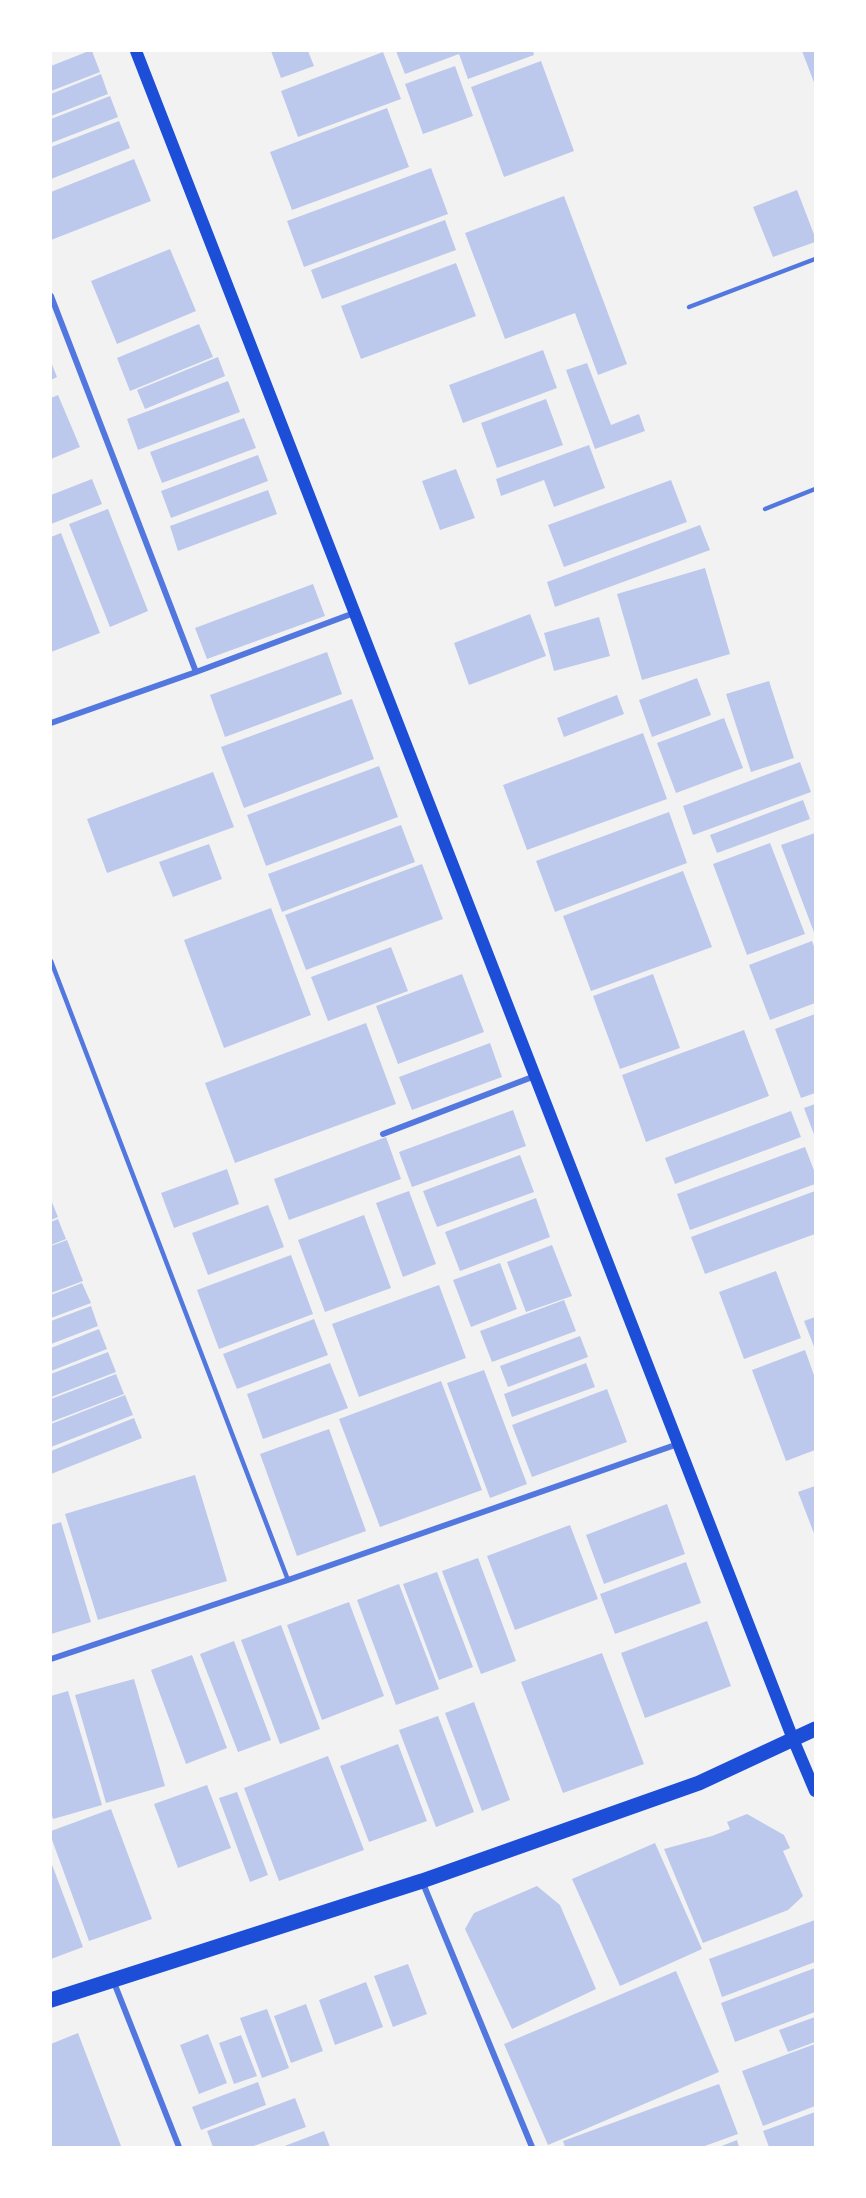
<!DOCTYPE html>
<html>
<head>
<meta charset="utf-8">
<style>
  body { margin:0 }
  #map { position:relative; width:866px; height:2198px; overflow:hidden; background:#f2f2f2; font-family:Figtree,sans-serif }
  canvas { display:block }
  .frame { position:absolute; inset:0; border:52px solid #fff; pointer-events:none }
</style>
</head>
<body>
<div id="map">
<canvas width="866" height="2198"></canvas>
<div class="frame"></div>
</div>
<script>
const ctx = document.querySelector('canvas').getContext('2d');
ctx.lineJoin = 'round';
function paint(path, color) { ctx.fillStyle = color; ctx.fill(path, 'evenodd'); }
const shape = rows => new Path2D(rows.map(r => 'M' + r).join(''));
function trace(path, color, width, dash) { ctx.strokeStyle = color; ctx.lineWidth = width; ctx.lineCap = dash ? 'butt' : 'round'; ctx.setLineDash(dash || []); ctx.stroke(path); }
const building = shape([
  [89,51,92,51,100,72,51,91,51,66],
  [271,51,308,51,314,66,281,78],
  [396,51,533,51,534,55,468,79,459,54,405,74],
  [802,51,815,51,815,85],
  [383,52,401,99,298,137,281,91],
  [541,61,574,151,504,177,471,87],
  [455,66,473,116,423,134,405,84],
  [101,74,108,94,51,116,51,94],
  [110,96,118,117,51,143,51,119],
  [387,108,409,167,292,210,270,152],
  [119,121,130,148,51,179,51,147],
  [134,159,151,201,51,240,51,192],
  [431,168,448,214,304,267,287,221],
  [797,190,815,237,815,242,773,257,753,207],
  [564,196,627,364,598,375,575,313,505,339,465,233],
  [445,220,456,250,322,299,311,270],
  [170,249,196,311,117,344,91,281],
  [456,263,476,316,361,359,341,306],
  [199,324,213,357,130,391,117,358],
  [543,350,557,388,463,423,449,385],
  [218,357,225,376,145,409,137,390],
  [51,362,57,377,51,380],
  [587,363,611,425,639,414,645,431,595,449,566,370],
  [228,381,240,412,138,450,127,419],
  [58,395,80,447,51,459,51,398],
  [546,399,563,445,497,468,481,423],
  [244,418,256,448,162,483,150,452],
  [589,445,605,488,554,507,544,480,501,496,496,479],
  [258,455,268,481,171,518,161,491],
  [456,469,475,518,440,530,422,481],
  [92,479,102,504,51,524,51,495],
  [671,480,687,522,564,567,548,525],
  [268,490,277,514,178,551,170,526],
  [108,509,148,611,110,627,69,524],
  [700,525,710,550,555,607,547,582],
  [61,533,100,633,51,652,51,537],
  [705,568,730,654,642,680,617,594],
  [313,584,325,616,207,659,195,628],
  [530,614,546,656,469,685,454,643],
  [599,617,610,656,554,671,544,633],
  [327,652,342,694,225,737,210,695],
  [697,678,711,715,652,737,639,700],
  [769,681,794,758,751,772,726,694],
  [617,695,624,714,564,737,557,718],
  [352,699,374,759,244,808,221,747],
  [724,718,743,768,676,793,657,743],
  [643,733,667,799,527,850,503,785],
  [800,762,811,792,693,835,683,806],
  [379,766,398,817,266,866,247,815],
  [213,772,234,827,107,873,87,819],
  [803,800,810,819,717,853,710,835],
  [669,812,687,863,555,912,536,861],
  [401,825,415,862,282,912,268,874],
  [815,833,815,935,781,845],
  [770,843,805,934,747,955,713,864],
  [209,844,222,879,173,897,159,862],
  [422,864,443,919,306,970,285,915],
  [683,871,712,947,591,991,563,916],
  [271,908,311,1015,224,1048,184,940],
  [812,941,815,949,815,1003,770,1020,749,965],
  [391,947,408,991,328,1021,311,977],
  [462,974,484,1032,398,1064,376,1006],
  [653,974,680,1048,620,1069,593,996],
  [815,1014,815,1093,801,1098,775,1029],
  [366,1023,396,1104,235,1163,205,1083],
  [744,1030,769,1096,646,1142,622,1075],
  [490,1043,502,1077,412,1110,399,1077],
  [815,1104,815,1137,804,1108],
  [513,1110,526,1146,412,1187,399,1152],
  [791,1111,801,1137,675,1184,665,1158],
  [386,1137,401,1179,289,1220,274,1179],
  [805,1147,815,1173,815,1184,690,1230,677,1194],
  [520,1155,534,1192,437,1227,423,1191],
  [227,1169,239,1204,174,1228,161,1193],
  [409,1191,436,1264,403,1277,376,1203],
  [815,1191,815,1234,705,1274,691,1237],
  [536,1198,550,1237,460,1271,445,1232],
  [51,1200,58,1217,51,1220],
  [268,1205,284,1247,208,1275,192,1233],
  [364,1215,391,1288,325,1312,298,1240],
  [58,1219,66,1239,51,1245,51,1222],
  [67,1240,83,1281,51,1293,51,1246],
  [552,1245,572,1296,526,1312,507,1262],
  [291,1255,313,1314,219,1349,197,1290],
  [500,1263,517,1309,471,1327,453,1280],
  [776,1271,801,1338,744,1359,719,1292],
  [82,1283,91,1303,51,1318,51,1295],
  [439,1285,466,1358,359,1397,332,1324],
  [564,1300,576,1331,492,1362,480,1331],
  [91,1306,98,1326,51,1344,51,1321],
  [815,1317,815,1349,804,1321],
  [314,1319,328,1355,237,1389,223,1354],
  [99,1329,107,1349,51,1371,51,1348],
  [580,1336,588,1357,508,1387,500,1366],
  [805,1350,815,1378,815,1450,786,1461,752,1370],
  [108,1352,116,1372,51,1397,51,1374],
  [330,1363,348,1408,263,1439,247,1394],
  [586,1363,595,1387,512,1417,504,1394],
  [484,1370,527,1484,490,1498,447,1383],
  [116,1374,124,1394,51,1422,51,1399],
  [441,1381,482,1490,380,1527,339,1419],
  [607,1389,627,1442,532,1477,512,1425],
  [125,1395,133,1415,51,1447,51,1424],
  [134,1418,142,1438,51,1474,51,1451],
  [329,1429,366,1531,297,1556,260,1454],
  [195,1475,227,1581,98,1620,65,1514],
  [815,1486,815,1536,798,1492],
  [667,1504,685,1554,604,1584,586,1535],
  [61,1522,91,1622,51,1634,51,1525],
  [570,1525,598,1599,515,1630,487,1556],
  [478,1558,516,1661,481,1674,442,1571],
  [686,1562,701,1603,615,1634,600,1594],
  [437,1572,473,1667,439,1680,403,1584],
  [399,1584,439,1689,396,1705,357,1600],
  [349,1602,384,1696,322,1720,287,1625],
  [707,1621,731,1686,645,1718,621,1653],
  [281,1625,320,1729,280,1744,241,1640],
  [234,1641,271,1740,238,1752,200,1654],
  [602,1653,644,1764,563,1793,521,1682],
  [192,1655,227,1748,186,1764,151,1670],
  [134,1679,165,1786,106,1803,75,1695],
  [68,1691,102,1805,53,1819,51,1812,51,1696],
  [474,1702,510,1800,482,1811,445,1713],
  [438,1716,474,1812,436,1827,399,1730],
  [398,1744,427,1821,369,1842,340,1766],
  [328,1756,364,1850,279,1881,244,1788],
  [207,1785,231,1848,178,1868,154,1804],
  [237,1792,268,1875,250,1882,219,1798],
  [111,1809,152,1919,89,1941,51,1837,51,1831],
  [747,1814,784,1835,790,1848,783,1851,803,1896,788,1910,703,1943,664,1849,712,1836,730,1829,727,1822],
  [655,1843,702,1949,620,1986,572,1879],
  [51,1862,83,1947,51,1959],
  [537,1886,560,1905,596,1989,512,2029,465,1929,474,1913],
  [815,1920,815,1962,722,1997,709,1959],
  [408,1964,427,2014,393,2027,374,1976],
  [815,1968,815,2012,735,2042,721,2003],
  [676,1971,719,2072,548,2145,504,2044],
  [366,1982,383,2027,335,2045,319,2000],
  [306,2004,323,2051,291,2063,274,2016],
  [267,2009,289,2068,262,2078,240,2018],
  [815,2017,815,2042,788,2052,779,2030],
  [78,2033,121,2146,119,2147,51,2147,51,2044],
  [208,2034,227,2083,199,2094,180,2045],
  [241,2035,257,2076,234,2084,219,2043],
  [815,2044,815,2106,763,2126,742,2071],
  [258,2082,266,2105,201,2130,192,2107],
  [719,2084,738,2134,702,2147,565,2147,563,2141],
  [295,2098,306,2127,251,2147,213,2147,207,2131],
  [815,2112,815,2147,769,2147,763,2131],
  [324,2131,330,2147,282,2147],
  [737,2140,739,2147,719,2147]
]);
const service = shape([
  [689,307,815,259],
  [765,509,815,489],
  [51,961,288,1580]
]);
const minor = shape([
  [51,296,196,672],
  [51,723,196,672,354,613],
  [383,1134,535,1076],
  [51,1659,288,1580,678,1444],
  [422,1881,532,2147],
  [113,1980,179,2147]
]);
const secondary = shape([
  [136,51,793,1739,815,1791]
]);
const primary = shape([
  [51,2000,422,1881,699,1783,815,1729]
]);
paint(building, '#bdc9ec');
trace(service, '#5277de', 4.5);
trace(minor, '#5277de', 6);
trace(secondary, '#1d4ed8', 12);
trace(primary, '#1d4ed8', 15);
</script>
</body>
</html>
